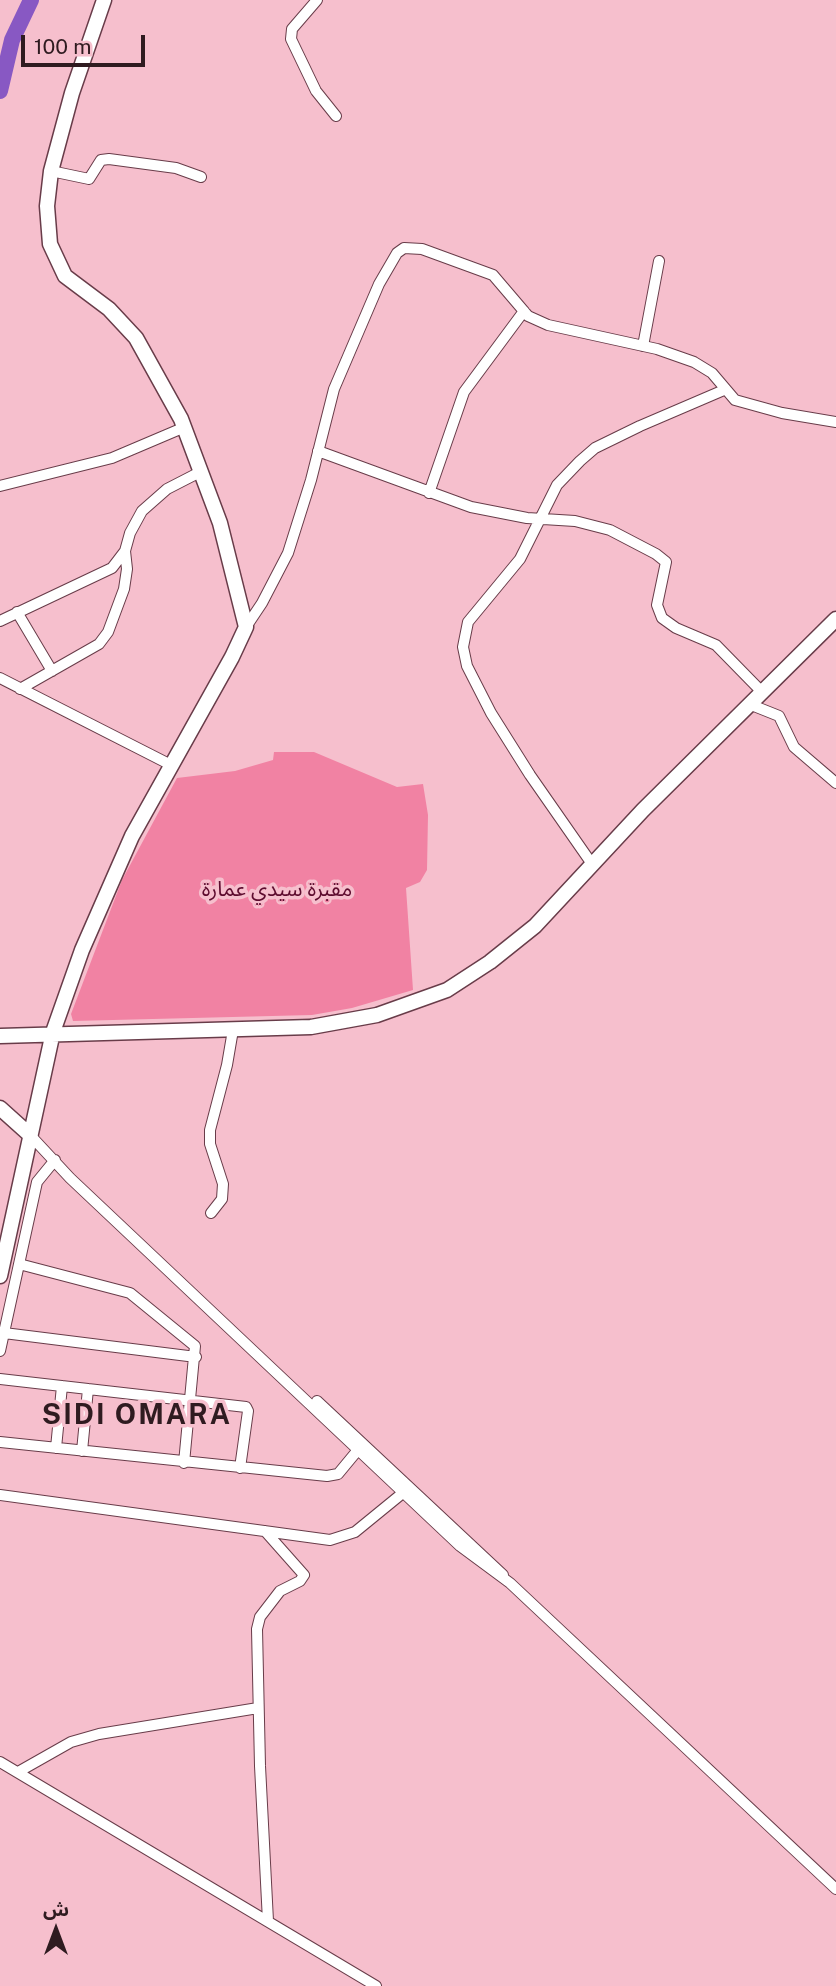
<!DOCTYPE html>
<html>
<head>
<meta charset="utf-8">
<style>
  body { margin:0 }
  #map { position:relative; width:836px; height:1986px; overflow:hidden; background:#f6bfcd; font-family:"Public Sans","Noto Sans Arabic",sans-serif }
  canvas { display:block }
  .north { position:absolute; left:21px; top:1895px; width:70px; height:70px; -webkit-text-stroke:5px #f6bfcd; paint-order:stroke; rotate:0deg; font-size:19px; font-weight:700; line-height:28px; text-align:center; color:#2f1b20 }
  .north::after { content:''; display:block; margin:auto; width:24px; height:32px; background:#2f1b20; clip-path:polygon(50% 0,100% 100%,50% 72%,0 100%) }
  .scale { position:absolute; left:21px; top:35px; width:124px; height:32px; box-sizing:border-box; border:4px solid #2f1b20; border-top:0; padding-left:9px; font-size:21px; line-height:24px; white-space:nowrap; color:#2f1b20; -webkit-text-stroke:5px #f6bfcd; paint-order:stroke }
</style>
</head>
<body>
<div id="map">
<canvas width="836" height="1986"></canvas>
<div class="north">ش</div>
<div class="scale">100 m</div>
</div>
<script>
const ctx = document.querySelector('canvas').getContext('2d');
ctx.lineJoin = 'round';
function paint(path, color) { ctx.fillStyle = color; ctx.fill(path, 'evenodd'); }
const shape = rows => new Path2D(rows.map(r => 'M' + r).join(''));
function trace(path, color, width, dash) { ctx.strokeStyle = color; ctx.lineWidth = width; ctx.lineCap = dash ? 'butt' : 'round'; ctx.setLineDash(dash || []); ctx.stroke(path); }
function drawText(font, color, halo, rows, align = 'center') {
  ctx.font = font + ' "Public Sans","Noto Sans Arabic",sans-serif'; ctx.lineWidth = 7; ctx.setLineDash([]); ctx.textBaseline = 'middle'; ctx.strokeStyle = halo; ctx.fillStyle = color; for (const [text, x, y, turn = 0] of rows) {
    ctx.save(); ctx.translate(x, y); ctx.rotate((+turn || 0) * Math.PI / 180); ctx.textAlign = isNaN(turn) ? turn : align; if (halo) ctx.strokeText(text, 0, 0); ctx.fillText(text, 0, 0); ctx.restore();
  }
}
const green = shape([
  [274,752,314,752,397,787,423,784,428,815,427,870,420,882,406,888,413,990,352,1008,312,1015,73,1021,71,1014,122,880,177,778,235,771,273,760]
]);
const river = shape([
  [0,91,12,40,31,0]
]);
const street = shape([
  [317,0,292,29,291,39,316,91,336,116],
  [51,171,89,179,101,160,109,159,176,168,201,177],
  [643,346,659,261],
  [318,451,471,507,527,518,575,521,610,530,656,554,666,562,657,605,662,618,676,628,716,645,762,692],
  [0,486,112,458,185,427],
  [429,493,464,392,524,311],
  [17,612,52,671],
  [0,621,112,568,125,551,130,533,142,511,167,489,202,471],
  [246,627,262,603,288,553,311,480,334,389,379,284,397,253,404,248,422,249,493,275,528,316,548,325,657,349,694,362,712,373,735,400,782,413,836,422],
  [0,678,171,765],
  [20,689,99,644,108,632,124,589,127,569,125,551],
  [749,704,779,716,794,747,836,783],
  [592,864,530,775,491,713,467,666,463,647,468,622,520,559,557,485,580,461,595,448,640,426,724,390],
  [30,1135,70,1178,460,1546,510,1583,836,1889],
  [211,1213,222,1199,223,1184,210,1144,210,1130,227,1065,233,1030],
  [19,1264,130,1293,195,1346,184,1463],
  [4,1333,196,1357],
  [0,1351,37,1182,55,1160],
  [0,1379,246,1407,248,1411,240,1468],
  [317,1401,503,1575],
  [0,1442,327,1476,338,1474,362,1445],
  [56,1448,62,1386],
  [82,1451,88,1389],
  [0,1495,330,1540,355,1532,404,1492],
  [265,1531,304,1575,300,1581,280,1591,260,1617,257,1629,260,1766,268,1921],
  [0,1762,376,1986],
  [18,1772,71,1742,99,1734,258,1708]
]);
const secondary = shape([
  [0,1036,311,1027,377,1015,447,990,490,962,535,926,643,810,836,619],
  [0,1108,30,1135],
  [0,1276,53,1032,82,950,132,836,232,657,246,627,220,523,181,419,136,338,109,309,65,276,50,244,47,206,51,171,72,93,104,0]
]);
const parkNames = [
  ["مقبرة سيدي عمارة",277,890]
];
const districtNames = [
  ["SIDI OMARA",137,1415]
];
paint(green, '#f182a3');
trace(river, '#8858c3', 16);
trace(street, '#683c49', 12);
trace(secondary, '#683c49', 17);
trace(street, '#fff', 10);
trace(secondary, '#fff', 14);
drawText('21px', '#5d0b2e', '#f6bfcd', parkNames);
ctx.letterSpacing = '2px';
drawText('bold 28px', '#2f1b20', '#f6bfcd', districtNames);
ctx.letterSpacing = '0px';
</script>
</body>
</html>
